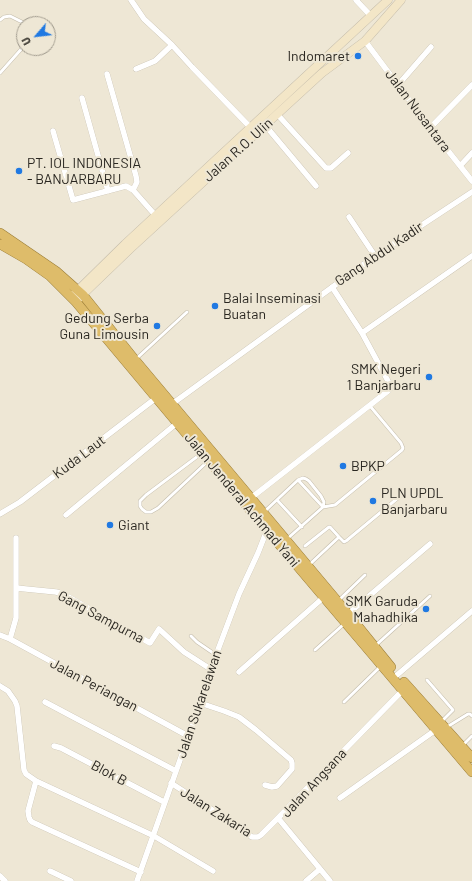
<!DOCTYPE html>
<html>
<head>
<meta charset="utf-8">
<style>
  body { margin:0 }
  #map { position:relative; width:472px; height:881px; overflow:hidden; background:#eee7d5; font-family:Barlow,sans-serif }
  canvas { display:block }
  .north { position:absolute; left:16px; top:16px; width:40px; height:40px; box-sizing:border-box; background:#eee7d5; border:1px solid #a09a8d; border-radius:50%; rotate:242deg; font-size:11px; font-weight:700; line-height:16px; text-align:center; color:#2a2721 }
  .north::after { content:''; display:block; margin:auto; width:14px; height:18px; background:#2079e2; clip-path:polygon(50% 0,100% 100%,50% 72%,0 100%) }
</style>
</head>
<body>
<div id="map">
<canvas width="472" height="881"></canvas>
<div class="north">U</div>
</div>
<script>
const ctx = document.querySelector('canvas').getContext('2d');
ctx.lineJoin = 'round';
const shape = rows => new Path2D(rows.map(r => 'M' + r).join(''));
function trace(path, color, width, dash) { ctx.strokeStyle = color; ctx.lineWidth = width; ctx.lineCap = dash ? 'butt' : 'round'; ctx.setLineDash(dash || []); ctx.stroke(path); }
function drawText(font, color, halo, rows, align = 'center') {
  ctx.font = font + ' Barlow,sans-serif'; ctx.lineWidth = 4; ctx.setLineDash([]); ctx.textBaseline = 'middle'; ctx.strokeStyle = halo; ctx.fillStyle = color; for (const [text, x, y, turn = 0] of rows) {
    ctx.save(); ctx.translate(x, y); ctx.rotate((+turn || 0) * Math.PI / 180); ctx.textAlign = isNaN(turn) ? turn : align; if (halo) ctx.strokeText(text, 0, 0); ctx.fillText(text, 0, 0); ctx.restore();
  }
}
const service = shape([
  [0,20,4,17,10,16,22,22,24,24],
  [0,73,24,46],
  [136,359,187,312],
  [202,453,146,495,140,501,140,506,142,509,146,512,151,512,158,508,207,462],
  [298,480,303,478,306,479,309,481,321,496,324,502,323,507,335,505,402,450,403,448,401,443,370,406],
  [277,500,302,527],
  [264,512,298,480,323,507,287,539],
  [305,546,329,527,330,527,339,537],
  [309,565,339,537,344,542,346,541,404,493],
  [339,600,365,575],
  [191,636,197,642,216,655],
  [375,646,430,596],
  [315,650,344,624],
  [427,680,453,710,442,721],
  [344,702,381,666],
  [447,727,468,714,470,714,472,716],
  [462,746,472,736]
]);
const minor = shape([
  [131,0,144,19,172,45,192,67,251,128],
  [356,0,371,16],
  [365,41,430,128,472,181],
  [136,69,155,61,172,45],
  [107,74,136,176,137,182,133,190],
  [398,85,431,47],
  [82,98,108,191],
  [277,114,326,168,331,168,348,153],
  [265,125,316,186],
  [430,128,472,85],
  [53,131,73,200,126,186,133,190,156,216],
  [460,166,472,153],
  [349,217,375,256],
  [332,287,362,333],
  [172,404,375,256,472,192],
  [251,498,388,391,390,389,388,381,362,333,472,256],
  [0,514,20,502,156,398],
  [66,515,177,423],
  [16,588,56,592,63,594,150,643,159,629,184,652,212,670],
  [348,614,430,544],
  [0,635,10,639,188,736],
  [10,639,16,618,16,538],
  [239,672,324,597],
  [397,675,472,611],
  [0,686,8,691,15,701,17,706,24,770,26,774,36,781,28,811,29,817,30,820,32,822,141,872],
  [45,702,77,719,176,771],
  [200,703,224,711,239,717,256,730,291,760,292,763,292,769,277,786,272,787,265,785],
  [54,746,61,748,164,802],
  [36,781,154,836,213,871],
  [171,783,217,813,252,837,258,837,261,835,278,818,403,690],
  [340,798,437,729],
  [278,818,330,881],
  [50,871,71,881],
  [0,876,5,881],
  [137,881,212,670,216,655,239,594,258,553,267,530],
  [306,881,320,869]
]);
const secondary = shape([
  [71,297,125,244,388,0],
  [79,298,130,249,322,73,365,41,401,0]
]);
const trunk = shape([
  [0,233,57,272,83,295,135,360,348,614,391,667],
  [0,244,26,259,50,276,76,302,267,530,472,772],
  [404,682,472,758]
]);
const markers = [
  [358,56,4,"#2079e2"],
  [19,171,4,"#2079e2"],
  [215,306,4,"#2079e2"],
  [157,326,4,"#2079e2"],
  [429,377,4,"#2079e2"],
  [343,466,4,"#2079e2"],
  [373,501,4,"#2079e2"],
  [110,525,4,"#2079e2"],
  [426,609,4,"#2079e2"]
];
const poiNames = [
  ["Indomaret",350,56,"right"],
  ["PT. IOL INDONESIA",27,163],
  ["- BANJARBARU",27,179],
  ["Balai Inseminasi",223,298],
  ["Buatan",223,314],
  ["Gedung Serba",149,318,"right"],
  ["Guna Limousin",149,334,"right"],
  ["SMK Negeri",421,369,"right"],
  ["1 Banjarbaru",421,385,"right"],
  ["BPKP",351,466],
  ["PLN UPDL",381,493],
  ["Banjarbaru",381,509],
  ["Giant",118,525],
  ["SMK Garuda",418,601,"right"],
  ["Mahadhika",418,617,"right"]
];
const streetNames = [
  ["Jalan Nusantara",418,111,53],
  ["Jalan R.O. Ulin",238,150,-42],
  ["Gang Abdul Kadir",379,254,-34],
  ["Kuda Laut",79,457,-37],
  ["Jalan Jenderal Achmad Yani",242,500,50],
  ["Gang Sampurna",101,617,28],
  ["Jalan Periangan",94,685,28],
  ["Jalan Sukarelawan",199,704,-71],
  ["Blok B",109,773,28],
  ["Jalan Angsana",314,783,-47],
  ["Jalan Zakaria",216,812,32]
];
trace(service, '#c3bbaa', 4);
trace(minor, '#c3bbaa', 6);
trace(secondary, '#c3bbaa', 9);
trace(trunk, '#9a7d38', 10);
trace(service, '#fff', 3);
trace(minor, '#fff', 5.5);
trace(secondary, '#f3e6c7', 8);
trace(trunk, '#debc6a', 9);
for (const [x, y, r, color] of markers) { const dot = new Path2D(); dot.arc(x, y, r, 0, 2 * Math.PI); ctx.fillStyle = color; ctx.fill(dot); trace(dot, '#eee7d5', 1.5); }
drawText('14px', '#2a2721', '#eee7d5', poiNames, 'left');
drawText('14px', '#2a2721', '#eee7d5', streetNames);
</script>
</body>
</html>
